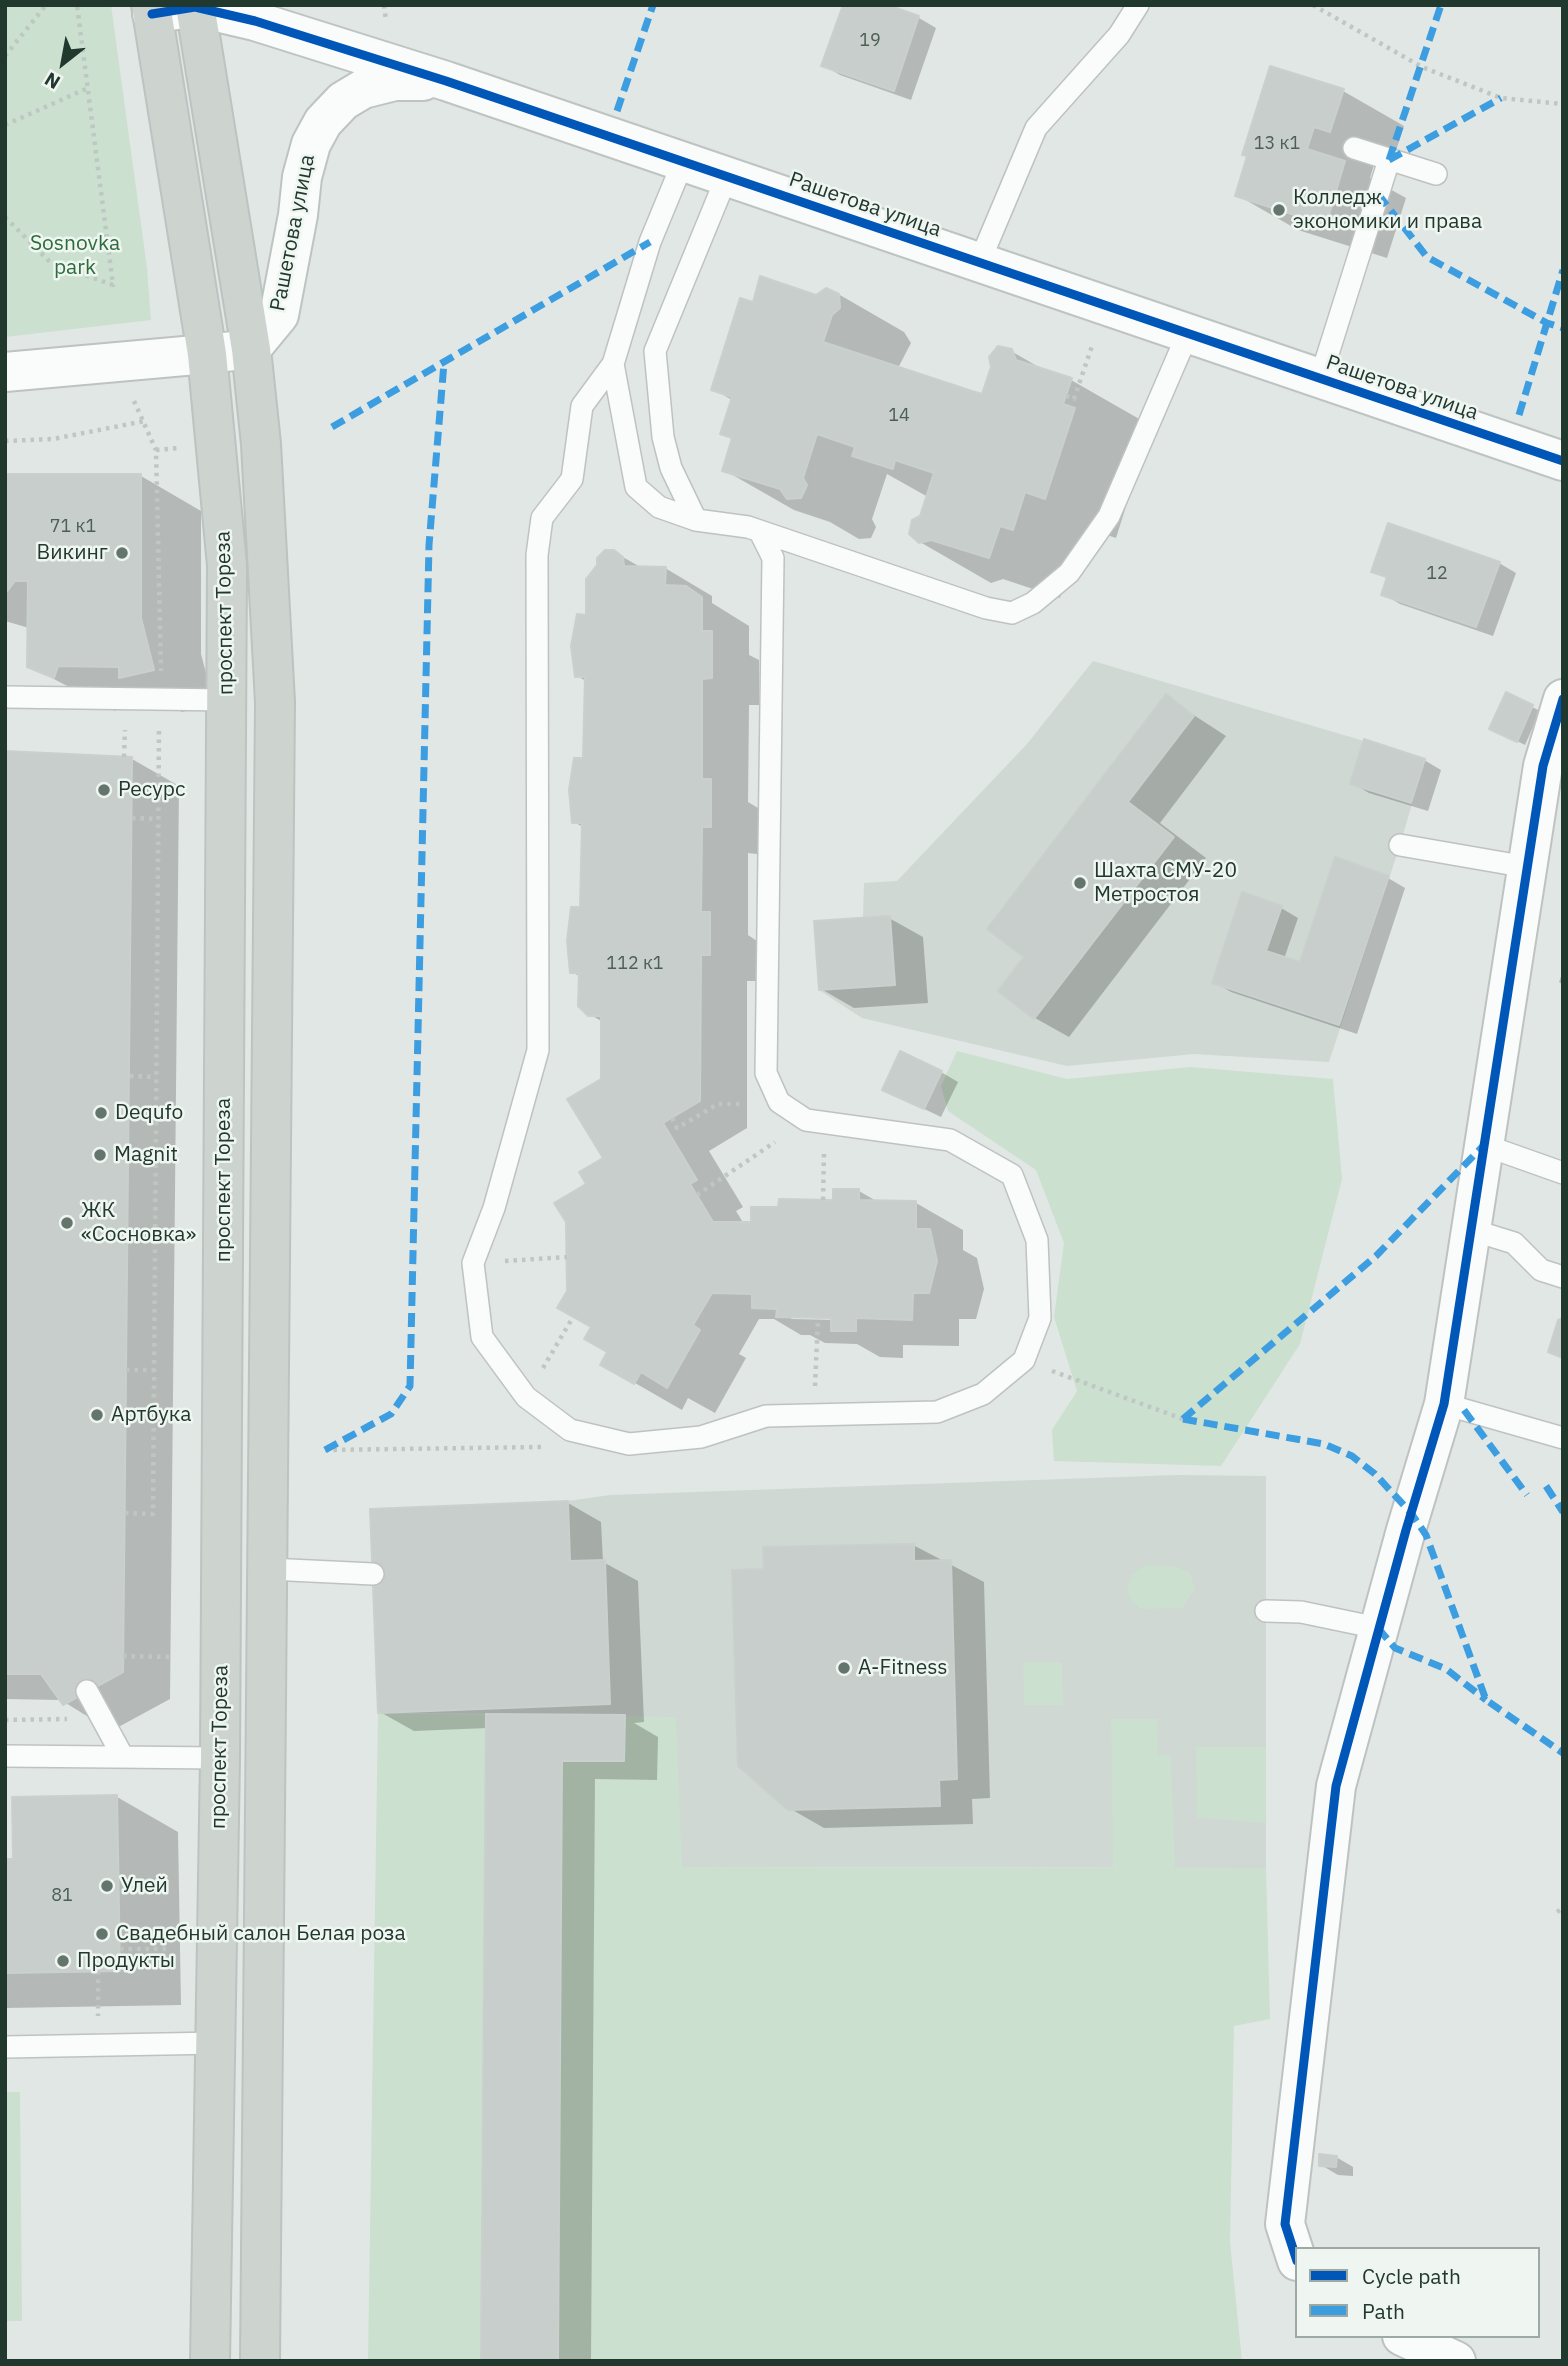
<!DOCTYPE html>
<html>
<head>
<meta charset="utf-8">
<style>
  body { margin:0 }
  #map { position:relative; width:1568px; height:2366px; overflow:hidden; background:#e1e7e4; font-family:"IBM Plex Sans",sans-serif }
  canvas { display:block }
  .frame { position:absolute; inset:0; border:7px solid #21382e; pointer-events:none }
  .legend { position:absolute; left:1295px; top:2247px; width:245px; height:91px; box-sizing:border-box; background:#eff6f1; border:2px solid #9daaa3; margin:0; padding:9px 12px; list-style:none; font-size:21px; color:#21382e }
  .legend li { display:flex; align-items:center; gap:14px; height:35px }
  .legend b { width:35px; border:2px solid #9daaa3 }
  .north { position:absolute; left:28px; top:28px; width:70px; height:70px; -webkit-text-stroke:5px #eff6f1; paint-order:stroke; rotate:211deg; font-size:19px; font-weight:700; line-height:28px; text-align:center; color:#21382e }
  .north::after { content:''; display:block; margin:auto; width:24px; height:32px; background:#21382e; clip-path:polygon(50% 0,100% 100%,50% 72%,0 100%) }
</style>
</head>
<body>
<div id="map">
<canvas width="1568" height="2366"></canvas>
<div class="frame"></div>
<ul class="legend">
<li><b style="height:9px;background:#0057b8"></b>Cycle path</li>
<li><b style="height:9px;background:#3c9ee1"></b>Path</li>
</ul>
<div class="north">N</div>
</div>
<script>
const ctx = document.querySelector('canvas').getContext('2d');
ctx.lineJoin = 'round';
function paint(path, color) { ctx.fillStyle = color; ctx.fill(path, 'evenodd'); }
const shape = rows => new Path2D(rows.map(r => 'M' + r).join(''));
function trace(path, color, width, dash) { ctx.strokeStyle = color; ctx.lineWidth = width; ctx.lineCap = dash ? 'butt' : 'round'; ctx.setLineDash(dash || []); ctx.stroke(path); }
function drawText(font, color, halo, rows, align = 'center') {
  ctx.font = font + ' "IBM Plex Sans",sans-serif'; ctx.lineWidth = 5; ctx.setLineDash([]); ctx.textBaseline = 'middle'; ctx.strokeStyle = halo; ctx.fillStyle = color; for (const [text, x, y, turn = 0] of rows) {
    ctx.save(); ctx.translate(x, y); ctx.rotate((+turn || 0) * Math.PI / 180); ctx.textAlign = isNaN(turn) ? turn : align; if (halo) ctx.strokeText(text, 0, 0); ctx.fillText(text, 0, 0); ctx.restore();
  }
}
const built = shape([
  [1093,661,1425,759,1400,845,1329,1062,1194,1054,1067,1066,862,1018,819,990,814,921,863,917,864,883,897,881,1027,744],
  [1177,1475,1266,1476,1266,1868,682,1867,624,1715,378,1713,370,1509,568,1501,610,1495]
]);
const green = shape([
  [5,5,111,5,147,268,151,320,5,337],
  [957,1051,1067,1079,1190,1067,1333,1079,1342,1179,1300,1344,1221,1466,1054,1461,1052,1430,1077,1391,1054,1317,1064,1243,1036,1170,948,1111,941,1086],
  [1146,1565,1174,1566,1190,1573,1195,1588,1183,1608,1140,1609,1131,1601,1127,1589,1132,1575],
  [1023,1662,1062,1662,1063,1705,1024,1705],
  [378,1713,676,1717,682,1867,1113,1868,1111,1719,1157,1719,1158,1754,1171,1756,1175,1868,1266,1868,1270,2019,1234,2026,1230,2242,1242,2361,368,2361],
  [1196,1747,1266,1747,1266,1823,1197,1818],
  [5,2092,20,2092,22,2321,5,2321]
]);
const shadow = shape([
  [882,5,919,18,936,28,911,100,840,75,823,65],
  [1343,91,1404,126,1391,166,1375,161,1370,178,1406,198,1387,258,1298,230,1237,195],
  [833,291,904,332,911,343,898,368,984,397,1011,351,1049,373,1071,380,1141,420,1144,450,1116,538,1095,531,1070,565,1060,598,1003,579,991,583,920,542,921,517,928,497,887,474,872,519,876,527,871,538,859,539,830,522,794,510,724,470,733,440,722,433,732,400,713,389,754,304,817,297],
  [5,476,141,476,201,511,201,654,214,704,182,712,162,701,119,701,115,711,29,666,29,628,5,621],
  [614,552,642,568,665,568,712,596,712,603,749,626,749,655,759,660,759,705,749,705,748,802,758,808,758,843,757,854,748,853,748,935,757,941,756,981,747,981,747,1128,709,1151,743,1207,736,1211,744,1224,753,1224,780,1209,835,1202,859,1191,878,1202,916,1203,963,1230,963,1250,977,1258,984,1289,976,1319,959,1319,959,1346,903,1345,903,1358,880,1357,857,1344,825,1343,810,1335,801,1335,774,1319,759,1319,739,1354,746,1358,715,1413,688,1398,682,1410,602,1364,610,1352,569,1292,588,1184,605,1158,603,1022,589,1014,581,977,572,972,582,908,583,827,574,822,584,760,586,681,577,676,587,617],
  [788,1316,840,1317,839,1320,792,1319],
  [1499,563,1516,573,1493,636,1400,604,1383,594,1388,579,1373,571],
  [1166,697,1226,736,1160,823,1206,858,1069,1037,1035,1018,1000,991,1027,956],
  [1532,707,1540,711,1525,745,1499,732],
  [5,753,132,759,179,786,170,1699,111,1731,61,1700,5,1699],
  [1424,760,1441,770,1428,811,1369,793,1352,783],
  [1388,878,1405,888,1357,1034,1231,992,1214,982,1281,908,1298,918,1284,959,1301,965],
  [889,918,923,937,928,1003,854,1008,821,989],
  [1563,971,1563,985,1559,982],
  [941,1072,958,1082,941,1117,885,1090],
  [568,1503,601,1522,603,1562,638,1581,644,1722,634,1723,658,1737,657,1780,595,1779,591,2361,483,2361,488,1728,414,1731,380,1712],
  [913,1545,984,1582,990,1798,972,1799,973,1824,824,1828,789,1808,766,1570],
  [117,1797,178,1832,181,2005,5,2008,5,1861,15,1861],
  [1336,2157,1353,2167,1353,2176,1338,2175,1321,2165]
]);
const building = shape([
  [843,5,888,5,919,16,894,91,821,66,843,5],
  [1270,66,1344,89,1330,132,1314,127,1307,149,1345,161,1326,225,1235,196,1247,156,1242,155,1270,66],
  [760,276,816,295,826,288,839,294,840,308,832,315,823,342,972,391,982,394,991,367,989,357,998,346,1012,349,1016,360,1072,378,1063,404,1075,408,1045,499,1025,492,1013,530,1000,526,989,558,931,540,919,543,909,534,912,520,920,516,934,473,895,460,893,469,852,456,855,447,817,434,803,478,807,485,801,498,787,499,780,489,722,471,732,438,720,434,732,397,711,390,740,298,753,302,760,276],
  [5,474,141,474,141,618,154,670,119,678,119,667,58,666,54,678,27,667,28,581,15,581,5,594,5,474],
  [1388,523,1500,562,1476,627,1381,595,1387,577,1371,572,1388,523],
  [605,550,614,550,623,557,624,566,666,567,665,585,686,586,702,597,702,631,712,631,712,678,702,679,702,779,711,779,711,827,702,827,701,912,710,912,710,955,701,955,700,1101,663,1123,697,1180,690,1184,713,1222,751,1222,751,1207,778,1207,779,1199,833,1200,833,1189,859,1189,859,1200,916,1201,916,1229,930,1229,937,1261,929,1293,913,1293,912,1320,856,1318,856,1331,831,1331,831,1318,776,1317,777,1309,752,1308,752,1294,712,1293,693,1325,700,1330,667,1388,641,1372,634,1384,600,1365,607,1352,584,1339,591,1327,557,1308,567,1291,566,1222,554,1203,586,1184,579,1172,603,1158,567,1099,601,1079,601,1016,588,1016,578,1006,579,973,570,973,567,941,571,907,580,907,582,823,572,823,569,790,574,758,583,758,585,677,575,677,571,646,577,614,586,615,586,579,597,565,597,558,605,550],
  [1506,692,1533,705,1517,742,1489,729,1506,692],
  [1166,694,1194,716,1128,802,1174,837,1034,1019,998,991,1024,957,987,929,1166,694],
  [1364,739,1425,759,1411,803,1350,784,1364,739],
  [5,751,132,757,123,1672,63,1705,41,1674,5,1674,5,751],
  [1335,857,1389,876,1339,1025,1212,983,1242,892,1282,906,1266,951,1300,962,1335,857],
  [890,916,895,985,819,990,814,921,890,916],
  [900,1051,942,1071,924,1109,882,1090,900,1051],
  [1563,1318,1563,1358,1548,1352,1558,1320,1563,1318],
  [568,1501,570,1561,605,1560,610,1704,378,1713,370,1509,568,1501],
  [914,1544,914,1561,951,1560,957,1779,939,1780,940,1806,788,1810,738,1766,732,1570,764,1569,763,1547,914,1544],
  [486,1714,625,1715,624,1761,562,1761,558,2361,481,2361,486,1714],
  [117,1795,120,1971,5,1973,5,1859,13,1859,12,1797,117,1795],
  [1319,2154,1337,2156,1336,2167,1319,2166,1319,2154]
]);
const path = shape([
  [384,5,386,20],
  [1313,5,1422,67,1501,98,1563,104],
  [5,56,46,5],
  [5,125,88,88],
  [5,217,51,263,113,285,77,5],
  [1066,396,1074,399,1093,343],
  [134,401,156,450,161,671],
  [5,441,53,439,145,421],
  [156,450,178,448],
  [124,757,125,730],
  [132,818,156,819],
  [130,1076,155,1077],
  [672,1118,677,1128,718,1104,742,1104],
  [697,1195,775,1142],
  [823,1200,824,1152],
  [505,1261,567,1257],
  [543,1368,573,1317],
  [126,1370,154,1370],
  [1052,1371,1183,1419],
  [815,1386,818,1318],
  [325,1450,541,1447],
  [125,1513,153,1514,159,728],
  [123,1656,174,1657],
  [5,1720,67,1719],
  [1557,1912,1563,1908],
  [120,1949,166,1949],
  [98,1971,98,2016]
]);
const lane = shape([
  [1354,148,1436,174],
  [683,162,650,242,613,364,582,406,572,479,542,518,537,555,538,1050,494,1208,473,1263,482,1337,526,1397,570,1430,629,1444,701,1437,766,1416,937,1412,983,1394,1024,1360,1040,1318,1037,1240,1012,1175,950,1140,806,1120,779,1102,766,1073,773,558,760,532],
  [727,176,655,351,663,437,671,468,696,520,748,527,986,608,1012,613,1033,603,1069,573,1109,516,1188,333],
  [979,263,1036,128,1119,35,1138,5],
  [613,364,636,487,659,507,696,520],
  [1320,379,1389,160],
  [5,697,227,700],
  [1400,845,1527,867],
  [1484,1145,1563,1173],
  [1472,1230,1514,1243,1541,1270,1563,1277],
  [1444,1404,1563,1438],
  [269,1569,373,1574],
  [1266,1611,1301,1612,1378,1628],
  [87,1691,123,1757],
  [5,1756,220,1758],
  [5,2047,217,2043]
]);
const street = shape([
  [5,372,207,354],
  [1297,2261,1285,2224,1336,1786,1406,1530,1444,1404,1543,766,1563,699],
  [1402,2336,1456,2361]
]);
const secondary = shape([
  [152,14,195,7,255,21,446,81,1563,461],
  [207,354,251,349,279,315,298,215,302,177,311,144,323,122,343,101,363,89,395,81,423,81]
]);
const primary = shape([
  [151,5,207,354,227,565,220,1758,210,2361],
  [195,5,251,349,261,444,275,702,260,2361]
]);
const quiet = shape([
  [617,111,653,5],
  [1389,160,1441,5],
  [1389,160,1501,98],
  [1378,194,1427,257,1547,323,1563,328],
  [1519,415,1563,270],
  [332,427,650,242],
  [1464,1410,1527,1495],
  [1183,1419,1324,1444,1352,1456,1375,1474,1411,1513,1426,1535,1486,1700,1563,1753],
  [1183,1419,1376,1256,1483,1146],
  [325,1450,391,1414,410,1386,429,545,444,363],
  [1546,1486,1563,1512],
  [1378,1628,1395,1648,1446,1669,1486,1700]
]);
const cycleway = shape([
  [152,14,195,7,255,21,446,81,1563,461],
  [1297,2261,1285,2224,1336,1786,1406,1530,1444,1404,1543,766,1563,699]
]);
const markers = [
  [1279,210,7,"#64756e"],
  [122,553,7,"#64756e"],
  [104,790,7,"#64756e"],
  [1080,883,7,"#64756e"],
  [101,1113,7,"#64756e"],
  [100,1155,7,"#64756e"],
  [67,1223,7,"#64756e"],
  [97,1415,7,"#64756e"],
  [844,1668,7,"#64756e"],
  [107,1886,7,"#64756e"],
  [102,1934,7,"#64756e"],
  [63,1961,7,"#64756e"]
];
const numberNames = [
  ["19",870,41],
  ["13 к1",1277,144],
  ["14",899,416],
  ["71 к1",73,527],
  ["12",1437,574],
  ["112 к1",635,964],
  ["81",62,1896]
];
const poiNames = [
  ["Колледж",1293,198],
  ["экономики и права",1293,222],
  ["Викинг",108,553,"right"],
  ["Ресурс",118,790],
  ["Шахта СМУ-20",1094,871],
  ["Метростоя",1094,895],
  ["Dequfo",115,1113],
  ["Magnit",114,1155],
  ["ЖК",81,1211],
  ["«Сосновка»",81,1235],
  ["Артбука",111,1415],
  ["A-Fitness",858,1668],
  ["Улей",121,1886],
  ["Свадебный салон Белая роза",116,1934],
  ["Продукты",77,1961]
];
const streetNames = [
  ["Рашетова улица",865,205,19],
  ["Рашетова улица",293,233,-79],
  ["Рашетова улица",1402,388,19],
  ["проспект Тореза",225,613,-91],
  ["проспект Тореза",224,1180,-90],
  ["проспект Тореза",220,1747,-89]
];
const parkNames = [
  ["Sosnovka",75,244],
  ["park",75,268]
];
paint(built, '#cfd8d3');
paint(green, '#cbe0ce');
paint(shadow, '#0003');
paint(building, '#c8cecb');
trace(building, '#cad0cd', 2);
trace(lane, '#bec3c1', 24);
trace(street, '#bec3c1', 42);
trace(secondary, '#bec4c1', 42);
trace(primary, '#bcc3c0', 42);
trace(path, '#bfc7c3', 4.5, [3.5, 5]);
trace(lane, '#fafbfb', 21);
trace(street, '#fafbfb', 38);
trace(secondary, '#fafbfb', 38);
trace(primary, '#cdd4d0', 38);
trace(quiet, '#3c9ee1', 7, [14, 7]);
trace(cycleway, '#0057b8', 9);
for (const [x, y, r, color] of markers) { const dot = new Path2D(); dot.arc(x, y, r, 0, 2 * Math.PI); ctx.fillStyle = color; ctx.fill(dot); trace(dot, '#eff6f1', 2.5); }
drawText('18px', '#4c5e56', null, numberNames);
drawText('21px', '#21382e', '#eff6f1', poiNames, 'left');
drawText('21px', '#21382e', '#eff6f1', streetNames);
drawText('21px', '#2e6d3b', '#eff6f1', parkNames);
</script>
</body>
</html>
